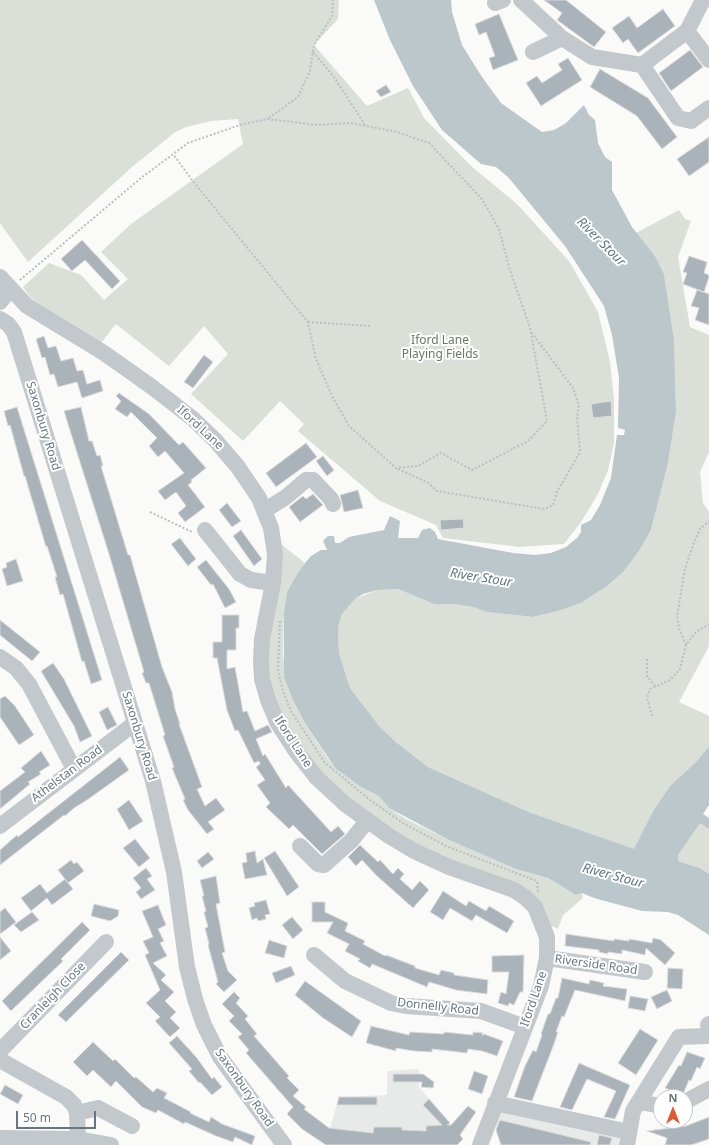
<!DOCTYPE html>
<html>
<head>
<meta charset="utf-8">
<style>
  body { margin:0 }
  #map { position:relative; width:709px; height:1145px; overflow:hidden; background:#fafaf8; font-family:"Noto Sans",sans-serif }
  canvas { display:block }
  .north { position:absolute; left:653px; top:1089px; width:40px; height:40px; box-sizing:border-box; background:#fff; border:1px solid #c1c8cd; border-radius:50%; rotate:0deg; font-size:11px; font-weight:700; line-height:16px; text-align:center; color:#657683 }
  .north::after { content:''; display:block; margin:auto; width:14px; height:18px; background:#e4572e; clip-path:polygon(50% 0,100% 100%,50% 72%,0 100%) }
  .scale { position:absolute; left:16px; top:1111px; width:80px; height:18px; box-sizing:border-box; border:2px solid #657683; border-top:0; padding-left:5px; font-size:12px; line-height:14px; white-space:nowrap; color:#657683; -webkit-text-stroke:3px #fff; paint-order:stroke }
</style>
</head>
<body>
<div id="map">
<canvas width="709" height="1145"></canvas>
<div class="north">N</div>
<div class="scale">50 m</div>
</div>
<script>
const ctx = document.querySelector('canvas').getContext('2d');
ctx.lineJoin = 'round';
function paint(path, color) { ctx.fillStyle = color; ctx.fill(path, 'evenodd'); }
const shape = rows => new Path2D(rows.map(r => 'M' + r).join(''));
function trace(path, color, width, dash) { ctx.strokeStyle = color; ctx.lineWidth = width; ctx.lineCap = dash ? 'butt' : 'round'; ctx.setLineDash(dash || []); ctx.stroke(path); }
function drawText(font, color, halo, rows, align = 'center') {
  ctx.font = font + ' "Noto Sans",sans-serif'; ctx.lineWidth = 4; ctx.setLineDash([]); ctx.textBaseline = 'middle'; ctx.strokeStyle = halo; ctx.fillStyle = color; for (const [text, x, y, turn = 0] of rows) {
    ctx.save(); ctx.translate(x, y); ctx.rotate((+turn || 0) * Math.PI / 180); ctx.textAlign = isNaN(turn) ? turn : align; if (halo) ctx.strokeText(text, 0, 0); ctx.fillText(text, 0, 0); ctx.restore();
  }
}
const built = shape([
  [419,1069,419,1087,463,1139,457,1145,325,1145,339,1097,387,1095,387,1071],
  [504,1104,622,1128,618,1145,502,1145,499,1142,496,1124]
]);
const green = shape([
  [0,0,339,0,338,19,314,45,367,106,408,88,424,118,471,166,517,204,569,261,598,312,610,362,614,400,614,443,608,470,598,494,581,522,564,544,520,547,443,538,436,525,380,501,298,431,304,424,280,401,243,441,191,394,228,354,204,326,169,366,116,324,101,343,43,308,31,298,23,287,49,263,81,275,104,300,128,279,101,252,131,224,243,144,238,119,211,121,186,127,174,133,132,167,28,262,0,223],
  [679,210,685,219,691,221,678,257,690,327,709,335,709,452,700,472,703,503,709,512,709,646,679,702,709,716,709,746,696,762,670,786,653,811,634,850,531,813,428,767,396,742,380,727,350,688,339,653,338,629,342,614,355,599,377,590,398,589,434,604,454,604,473,607,487,612,533,617,558,611,581,603,607,586,623,572,651,530,668,463,676,412,674,339,664,274,655,256,636,233],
  [272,537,305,563,297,574,287,592,284,612,283,657,307,726,325,754,336,769,361,787,379,796,389,808,406,819,449,840,516,869,548,878,576,895,582,893,583,898,563,915,558,929,542,922,535,907,449,867,345,804,268,700],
  [700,822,709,829,709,874,700,868,678,861,678,855]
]);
const water = shape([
  [374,0,451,0,452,12,462,45,482,77,501,103,542,132,554,130,566,123,584,105,589,115,595,120,598,143,605,157,612,162,612,190,632,227,655,256,664,274,674,339,676,412,668,463,651,530,638,552,623,572,607,586,581,603,558,611,533,617,487,612,473,607,454,604,434,604,398,589,377,590,363,594,355,599,342,614,338,628,339,653,350,688,380,727,396,742,428,767,531,813,634,849,653,811,670,786,696,762,709,746,709,805,703,814,709,818,709,829,700,823,678,855,678,861,700,868,709,874,709,935,678,915,668,912,642,911,594,898,582,893,576,895,548,878,516,869,449,840,389,808,379,796,361,787,336,769,307,726,293,700,284,677,284,612,287,592,297,574,305,563,311,556,321,550,327,550,323,541,328,536,334,536,335,543,340,543,349,537,384,530,390,516,400,521,398,538,418,538,422,530,430,528,435,532,438,539,513,553,535,555,551,553,566,547,577,538,581,532,581,525,591,520,600,505,611,478,617,435,624,435,625,430,618,428,619,378,612,335,604,306,565,246,508,177,496,167,481,164,442,130,413,86,390,40]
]);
const building = shape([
  [544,0,566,0,606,32,594,47,557,20,562,13,544,0],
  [663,9,675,26,638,53,628,39,623,43,612,28,629,16,637,28,663,9],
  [499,14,518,60,493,70,489,58,495,56,486,32,479,35,475,24,499,14],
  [690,50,703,67,671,91,659,73,690,50],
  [568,58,582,80,541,106,526,83,537,76,542,83,562,70,558,64,568,58],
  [600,69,648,98,677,137,662,149,637,116,590,87,600,69],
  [386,85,391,92,381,97,376,91,386,85],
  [709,137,709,162,689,176,677,159,709,137],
  [82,240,120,281,112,289,85,260,72,271,61,259,82,240],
  [689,256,707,262,704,273,709,275,709,277,704,292,683,284,687,273,683,272,689,256],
  [697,290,709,294,709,325,695,320,699,308,691,306,697,290],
  [44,336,48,348,56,346,61,361,73,358,77,371,83,370,87,384,100,380,103,391,82,398,77,382,58,387,54,374,50,375,45,357,42,358,36,339,44,336],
  [204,355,213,362,193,388,184,382,204,355],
  [119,393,149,414,179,445,183,442,206,468,191,480,192,482,188,485,205,507,185,522,178,513,186,506,176,492,165,500,158,491,184,473,165,451,158,457,149,446,157,438,131,412,127,417,115,409,121,401,116,396,119,393],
  [611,401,612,416,593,418,591,404,611,401],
  [17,407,102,680,91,684,84,661,82,662,63,594,60,595,55,577,57,577,47,546,46,547,25,476,24,476,10,425,8,426,4,411,17,407],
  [81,407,89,441,92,441,97,456,100,455,103,466,101,466,128,555,130,555,162,667,172,692,175,709,180,724,179,724,202,787,197,789,205,806,216,798,225,810,208,822,214,829,207,834,188,810,183,800,185,799,172,768,174,767,163,736,165,735,149,683,146,683,142,673,144,672,109,554,67,421,64,411,81,407],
  [306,443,317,457,276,487,266,473,306,443],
  [323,456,334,470,327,476,316,461,323,456],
  [358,490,363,508,344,512,340,495,358,490],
  [313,494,323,505,300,522,289,507,303,496,306,499,313,494],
  [227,503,241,521,232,527,219,510,227,503],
  [463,519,464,528,441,530,440,520,463,519],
  [241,530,262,559,254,566,233,536,241,530],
  [180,538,196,559,188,566,171,544,180,538],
  [16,559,23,581,7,586,2,569,7,567,6,563,16,559],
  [206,560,229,589,236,602,225,608,213,584,211,585,197,567,206,560],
  [222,615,239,615,239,628,236,628,236,650,227,650,227,669,235,667,243,712,247,711,255,731,268,725,272,732,256,739,263,756,265,754,286,788,288,785,331,832,338,826,345,834,322,854,293,825,289,829,266,807,270,803,257,785,265,780,256,767,260,764,259,761,254,763,238,730,235,731,227,710,217,658,213,658,213,642,222,642,222,615],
  [0,620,40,652,32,661,0,635,0,620],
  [53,663,64,679,92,736,80,742,74,726,41,671,53,663],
  [5,696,15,706,34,735,19,745,0,717,0,699,5,696],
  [108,707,117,725,107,730,99,712,108,707],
  [41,751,50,765,39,772,41,774,28,782,30,784,0,809,0,791,25,772,21,768,41,751],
  [120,757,129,770,87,800,74,808,65,816,64,815,0,865,0,850,17,835,18,837,120,757],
  [129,800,143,821,129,830,117,809,129,800],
  [135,839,150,858,139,867,123,848,135,839],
  [360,845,378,862,380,860,393,874,398,868,404,874,400,879,412,890,420,881,429,890,413,908,377,876,362,860,356,866,348,857,360,845],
  [255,851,257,863,263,859,267,875,245,879,242,863,247,862,246,853,255,851],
  [275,851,299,887,287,896,264,858,275,851],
  [208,852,214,859,202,868,197,861,208,852],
  [71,860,74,864,77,862,84,871,68,883,58,870,71,860],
  [146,868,152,876,147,879,155,890,141,899,136,892,141,888,133,878,146,868],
  [216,876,220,903,216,904,225,952,222,953,228,971,237,980,224,992,216,984,218,982,208,945,209,944,205,928,208,927,204,912,206,911,202,896,204,896,200,880,216,876],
  [65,879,73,889,52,905,47,898,31,911,21,898,40,884,47,893,65,879],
  [443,891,466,906,469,901,486,911,489,906,514,921,507,933,476,915,472,921,450,908,443,920,430,912,443,891],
  [266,900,270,914,265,915,266,919,258,921,257,918,252,920,249,908,255,906,254,903,266,900],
  [312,902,325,902,325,912,348,923,345,931,365,941,363,944,385,956,386,955,415,966,415,968,439,975,441,970,454,973,454,975,488,980,487,994,456,990,429,982,427,987,372,964,370,968,358,961,360,959,345,951,349,944,327,933,333,922,312,922,312,902],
  [94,904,119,910,118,916,110,921,91,916,94,904],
  [158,905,166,925,158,929,164,941,160,943,167,956,153,963,166,975,161,980,174,992,165,1001,176,1012,170,1018,180,1028,170,1037,155,1021,160,1017,146,1003,160,990,145,955,149,953,143,941,153,937,142,911,158,905],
  [5,908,16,922,0,934,0,912,5,908],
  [32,912,39,920,21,932,14,925,32,912],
  [292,917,303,930,293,939,282,925,292,917],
  [82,922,90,930,61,959,63,961,11,1011,2,1001,82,922],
  [566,934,614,941,614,939,629,941,629,939,652,943,653,938,661,940,675,953,665,965,646,948,645,955,622,950,622,954,608,952,608,954,599,952,599,950,565,946,566,934],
  [0,937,11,951,0,960,0,937],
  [269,940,287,946,284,958,265,953,269,940],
  [121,952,129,960,66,1022,58,1015,121,952],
  [524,955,523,992,520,992,514,1005,509,1003,508,1006,498,1003,501,992,506,994,509,972,492,972,492,956,524,955],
  [291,966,295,975,276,983,272,973,291,966],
  [668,968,683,969,682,989,667,988,668,968],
  [562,978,589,984,590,980,604,983,603,986,627,989,625,1001,575,990,564,1017,562,1016,556,1032,558,1032,554,1044,532,1101,514,1097,525,1066,533,1050,536,1052,542,1035,541,1034,548,1014,550,1014,556,998,558,998,562,978],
  [305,981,361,1021,352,1037,323,1018,295,995,305,981],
  [667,990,672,1001,657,1009,651,997,667,990],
  [234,992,240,998,236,1003,248,1016,245,1019,257,1034,254,1036,289,1076,287,1078,299,1090,293,1096,306,1107,304,1109,329,1128,373,1133,374,1127,402,1127,402,1130,426,1131,426,1126,442,1125,423,1105,429,1099,450,1123,447,1125,451,1125,468,1106,476,1112,460,1135,463,1139,457,1145,326,1145,302,1129,287,1114,293,1107,246,1053,249,1050,238,1037,242,1034,229,1021,234,1016,222,1004,234,992],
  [630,996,648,999,645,1011,628,1008,630,996],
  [371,1026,409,1035,410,1032,444,1034,444,1032,473,1035,473,1032,483,1033,482,1036,484,1034,503,1041,497,1056,482,1051,468,1049,467,1053,432,1049,432,1052,414,1051,396,1048,396,1051,366,1043,371,1026],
  [640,1029,658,1040,636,1075,618,1063,640,1029],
  [177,1036,197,1058,212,1079,214,1077,222,1087,212,1095,200,1082,199,1083,189,1071,192,1069,169,1043,177,1036],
  [93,1042,113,1061,115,1059,134,1078,136,1077,153,1092,157,1088,167,1093,164,1098,191,1112,190,1113,209,1122,211,1117,222,1124,255,1136,252,1145,235,1137,233,1142,216,1136,185,1122,184,1124,158,1110,156,1113,142,1107,116,1081,111,1087,93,1070,87,1076,73,1062,93,1042],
  [687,1052,705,1058,700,1069,697,1067,691,1081,689,1080,684,1092,680,1094,665,1088,679,1065,681,1066,687,1052],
  [579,1063,630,1085,615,1119,604,1117,616,1091,587,1079,572,1110,560,1107,579,1063],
  [474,1071,488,1076,482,1094,468,1089,474,1071],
  [393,1074,423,1074,434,1082,433,1088,421,1087,422,1082,393,1082,393,1074],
  [5,1085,23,1095,18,1104,0,1094,5,1085],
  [339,1097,377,1097,377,1105,337,1105,339,1097],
  [709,1117,709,1139,691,1145,665,1145,667,1138,647,1131,686,1126,709,1117],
  [500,1120,591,1142,590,1145,501,1145,496,1130,500,1120],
  [599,1135,612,1138,610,1145,597,1145,599,1135]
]);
const path = shape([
  [313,52,334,77,365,125],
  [269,118,298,97,310,71,314,45,332,16,333,0],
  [20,280,141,178,188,143,240,125,268,119,317,125,351,123,397,132,429,143,482,199,499,229,510,270,530,328,547,421,528,441,472,470,441,453,418,466,396,468,349,426,332,396,316,359,308,322,192,180,173,154],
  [308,322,371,326],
  [398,469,427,482,437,491,544,509,553,505,557,492,580,452,577,417,579,406,573,388,532,333],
  [150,512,192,532],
  [280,621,278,671,283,691,291,711,325,763,370,800,403,823,446,846,537,881,538,892],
  [686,645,679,628,677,616,685,569,693,545,700,529,709,521],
  [647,659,647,676,655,686],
  [652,716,647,698,650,689,670,680,680,669,686,645,696,632,709,624]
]);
const minor = shape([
  [521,0,562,38,592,57,642,65,687,31,703,0],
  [495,3,503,0],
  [687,31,709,60],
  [533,52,562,38],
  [642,65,678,118,691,121,709,108],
  [0,277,27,306,104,353,152,387,192,418,215,440,238,467,259,498,271,528,275,554,273,583,262,639,261,661,262,679,268,700,277,722,295,750,317,778,345,804,389,836,414,851,449,867,514,890,526,898,535,907,547,937,547,958,541,986,480,1145],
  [0,302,10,289],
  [0,319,8,324,14,332,153,781,174,872,187,967,195,999,204,1025,220,1057,284,1145],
  [264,511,286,497,306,480,313,480,331,499,333,504],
  [205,530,240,574,251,580,273,583],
  [0,657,16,668,29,684,74,769],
  [0,826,135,723],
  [300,846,318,864,324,865,351,841,367,821],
  [314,955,345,981,391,1003,406,1006,481,1011,525,1027],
  [547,958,645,972],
  [708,1025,709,1024],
  [0,1051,106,942],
  [0,1060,66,1097,74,1105,77,1113,78,1139],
  [640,1102,661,1106],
  [685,1102,709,1089],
  [495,1103,629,1132],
  [77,1113,98,1108,132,1126],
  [0,1138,78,1139,111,1145],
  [627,1145,633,1111,679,1037,707,1036]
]);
const parkNames = [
  ["Iford Lane",440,341],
  ["Playing Fields",440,355]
];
const streetNames = [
  ["Saxonbury Road",43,426,73],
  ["Iford Lane",200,428,43],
  ["Saxonbury Road",139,736,73],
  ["Iford Lane",293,742,57],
  ["Athelstan Road",67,774,-37],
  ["Riverside Road",596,965,8],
  ["Cranleigh Close",53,996,-46],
  ["Iford Lane",534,999,-71],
  ["Donnelly Road",438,1007,6],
  ["Saxonbury Road",244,1088,55]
];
const waterNames = [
  ["River Stour",601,242,45],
  ["River Stour",481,578,9],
  ["River Stour",613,876,15]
];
paint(built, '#e8e9e9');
paint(green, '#dadfd7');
paint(water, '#bbc7cb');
paint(building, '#aab3b9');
trace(building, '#dcdcda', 1);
trace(path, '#bbbfc2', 2, [2, 2]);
trace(minor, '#c3c8cc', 16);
drawText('12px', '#687a64', '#fff', parkNames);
drawText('12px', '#657683', '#fff', streetNames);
drawText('italic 13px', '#60757c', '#fff', waterNames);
</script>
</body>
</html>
